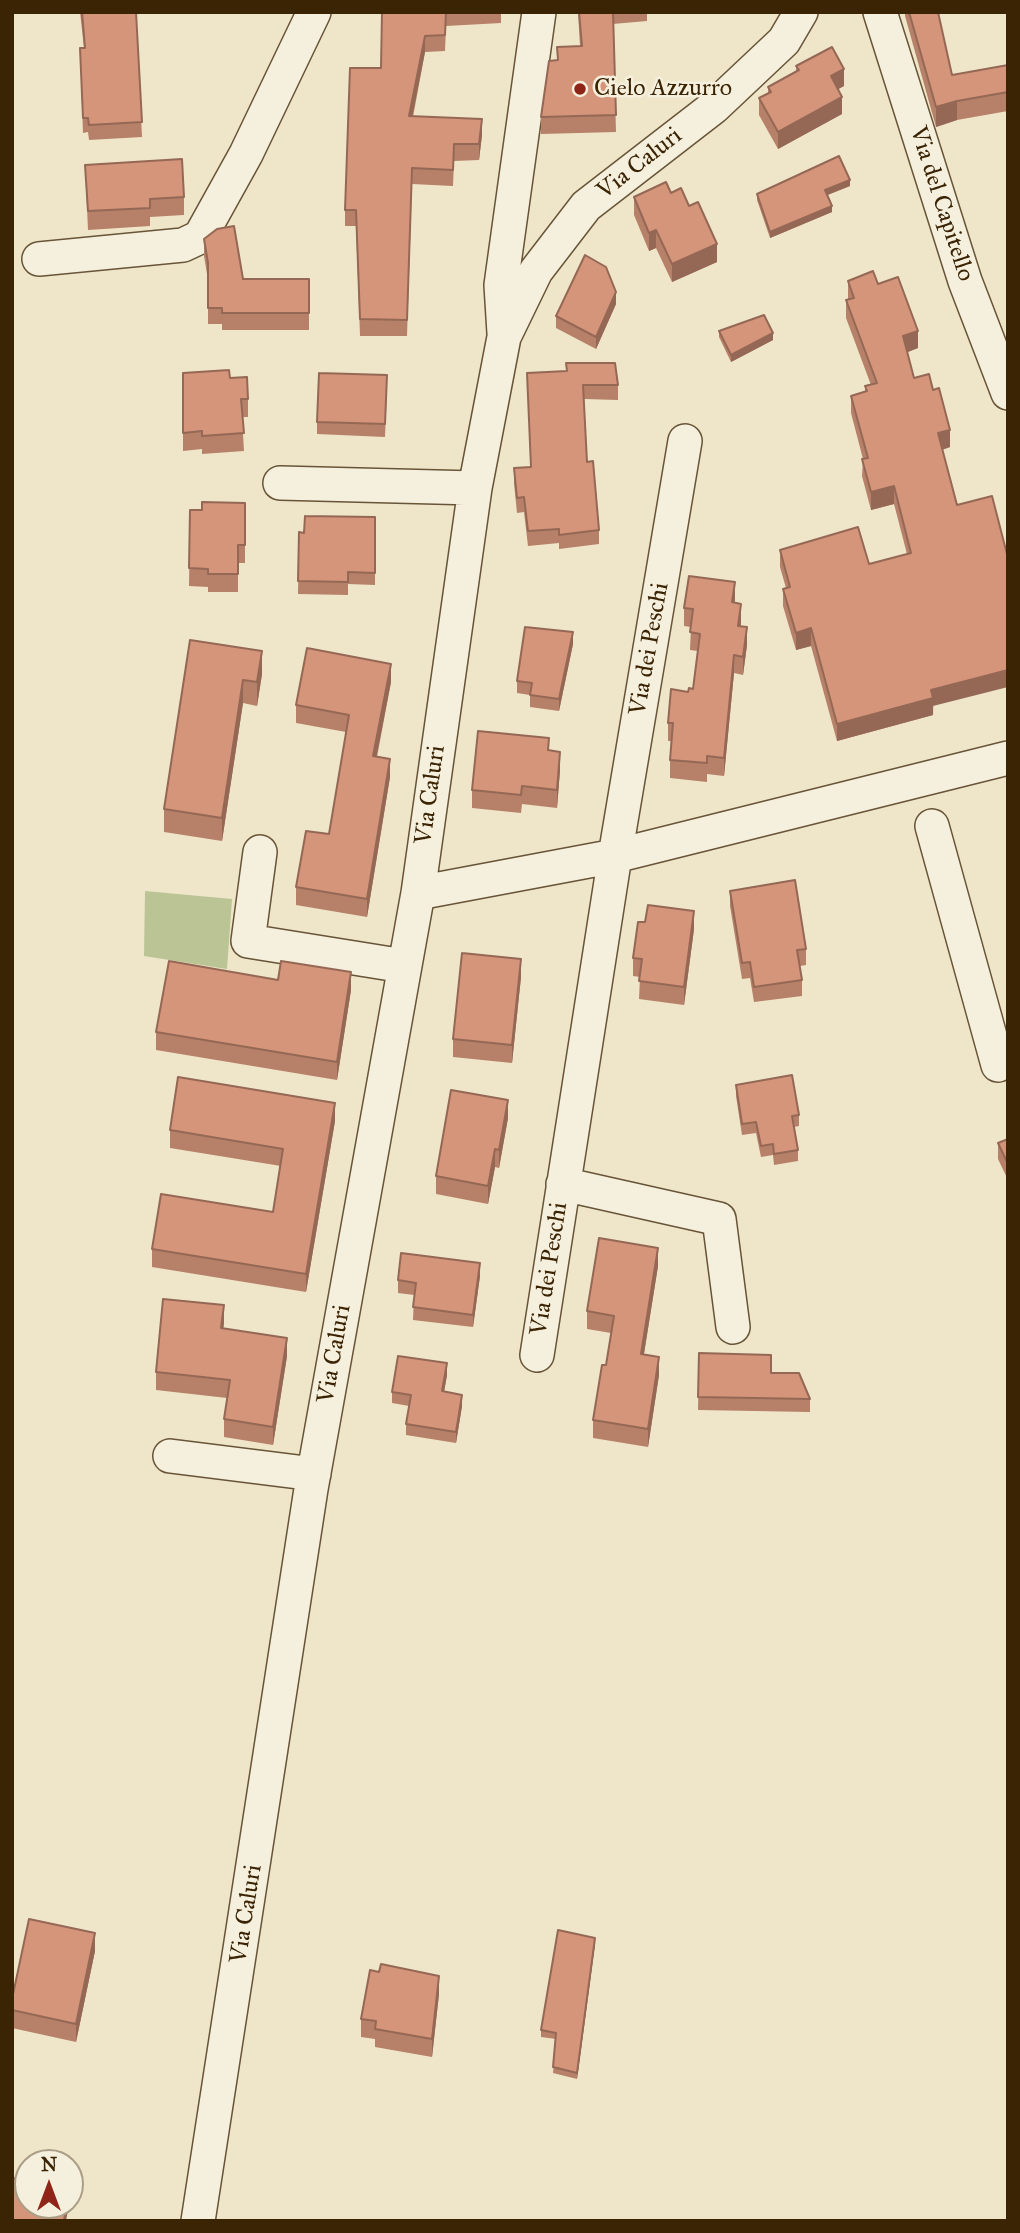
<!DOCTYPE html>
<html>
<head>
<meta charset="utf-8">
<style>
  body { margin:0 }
  #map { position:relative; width:1020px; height:2233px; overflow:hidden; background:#efe6ca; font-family:"IM FELL Great Primer",serif }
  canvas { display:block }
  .frame { position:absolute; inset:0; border:14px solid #3b2404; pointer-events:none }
  .north { position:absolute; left:14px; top:2149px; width:70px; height:70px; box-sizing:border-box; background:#f5efdd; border:2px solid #ab9e86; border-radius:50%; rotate:0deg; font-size:19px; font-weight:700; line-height:28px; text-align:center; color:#3b2404 }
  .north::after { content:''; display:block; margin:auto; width:24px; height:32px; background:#8f2418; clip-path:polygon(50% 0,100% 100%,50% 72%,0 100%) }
</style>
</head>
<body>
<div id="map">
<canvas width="1020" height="2233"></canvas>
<div class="frame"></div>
<div class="north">N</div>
</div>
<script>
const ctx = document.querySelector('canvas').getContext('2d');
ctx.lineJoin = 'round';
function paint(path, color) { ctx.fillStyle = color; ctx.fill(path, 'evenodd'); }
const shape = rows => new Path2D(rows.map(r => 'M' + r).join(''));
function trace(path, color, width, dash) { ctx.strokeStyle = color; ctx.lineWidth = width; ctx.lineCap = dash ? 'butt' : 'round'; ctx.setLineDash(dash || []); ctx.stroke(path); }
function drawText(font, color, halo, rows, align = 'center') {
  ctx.font = font + ' "IM FELL Great Primer",serif'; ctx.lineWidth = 5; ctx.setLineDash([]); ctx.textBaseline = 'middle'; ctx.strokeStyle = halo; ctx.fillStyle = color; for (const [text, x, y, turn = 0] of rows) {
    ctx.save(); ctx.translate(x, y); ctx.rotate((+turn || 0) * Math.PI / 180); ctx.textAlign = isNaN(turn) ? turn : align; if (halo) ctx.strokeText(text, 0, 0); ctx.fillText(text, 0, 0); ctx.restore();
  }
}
const green = shape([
  [145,891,232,899,227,969,144,956]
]);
const minor = shape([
  [880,12,965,281,1008,393],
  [39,259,183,245,200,237,246,154,314,12],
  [504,333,501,285,539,12],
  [280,483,475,488],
  [932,826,998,1065],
  [260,852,248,941,404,966],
  [418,893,615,856,1008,758],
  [563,1184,719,1219,733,1327],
  [537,1355,615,856,685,441],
  [170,1456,314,1474],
  [198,2221,311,1489,418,893,475,488,504,337,536,271,586,206,714,107,784,41,801,12]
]);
const wall = shape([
  [80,12,136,12,142,137,89,140,88,132,83,133,80,48,84,48],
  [382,12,501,12,501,23,446,26,445,51,425,52,413,117,482,135,479,160,454,161,453,186,412,184,407,336,360,336,356,226,345,226,345,210,381,68],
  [578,12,647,12,647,21,613,24,616,132,541,134,541,117,557,60,557,47,580,46],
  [905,12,938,12,952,75,1008,65,1008,111,957,120,936,127,905,16],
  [796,66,844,86,838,89,842,114,778,149,759,115,759,98,768,93,768,87,796,71],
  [85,165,184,197,184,215,150,217,150,226,88,230],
  [850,186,827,195,832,212,770,238,757,200,757,194],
  [671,193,717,262,672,282,656,248,649,251,634,215,634,197],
  [204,239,243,279,309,279,309,330,222,330,222,324,208,324,208,280,204,256],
  [848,281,878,284,918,348,907,352,914,378,950,447,942,450,933,715,837,741,811,646,796,650,783,606,783,589,786,588,780,567,780,550,869,564,907,554,894,504,871,510,862,476,863,459,851,413,851,396,865,392,865,386,871,385,846,318,846,300,848,300],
  [616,304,596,349,556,328,556,316],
  [719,331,773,340,731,362,719,337],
  [566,363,618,385,618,400,584,399,587,462,599,530,599,544,559,549,559,543,528,546,524,512,517,513,514,483,514,468,531,467,527,373,566,372],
  [183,373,230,378,248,399,248,417,242,417,244,451,202,454,202,449,183,451],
  [387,387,385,437,317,434,317,422],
  [245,503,245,563,238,563,238,592,208,592,208,587,189,586,190,510,202,510],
  [375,517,375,585,348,584,348,595,298,594,299,532,304,533],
  [734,603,741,622,741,626,747,645,743,675,734,673,724,776,707,774,707,782,670,778,670,760,671,741,668,741,668,723,688,692,693,689,698,651,690,650,691,627,684,626,684,608],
  [190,640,262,674,257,706,243,703,222,841,164,832,164,809],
  [573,644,559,711,530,707,530,695,517,693,517,681],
  [391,682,377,757,390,777,367,917,296,905,296,887,329,834,346,732,296,723,296,705],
  [560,770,557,808,522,804,521,813,472,808,472,790],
  [730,891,806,949,806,965,800,966,802,980,802,996,754,1002,750,978,742,979,730,906],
  [645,922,694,929,684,1005,639,999,640,977,633,976,633,958],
  [521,977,512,1063,453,1057,453,1039],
  [278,980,351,990,337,1080,156,1050,156,1032],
  [736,1085,799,1115,799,1126,794,1127,798,1150,798,1161,774,1165,773,1155,761,1157,756,1133,742,1135,736,1096],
  [508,1118,499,1168,495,1167,488,1204,436,1194,436,1176],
  [335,1121,306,1292,152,1267,152,1249,273,1212,281,1166,170,1148,170,1130],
  [1008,1139,1008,1180,998,1159,998,1143],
  [658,1266,644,1354,659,1375,648,1447,593,1438,593,1420,606,1365,611,1333,587,1329,587,1311],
  [480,1276,473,1327,413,1320,414,1295,398,1293,398,1280],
  [224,1323,223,1329,287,1356,273,1445,224,1437,224,1419,227,1398,156,1390,156,1372],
  [699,1353,771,1373,810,1399,810,1412,698,1410],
  [447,1375,444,1392,462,1406,456,1443,406,1435,406,1424,409,1406,392,1403,392,1392],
  [595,1944,577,2079,553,2073,556,2039,541,2037,541,2030],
  [95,1951,76,2042,12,2028,12,1999],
  [439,1994,432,2057,375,2047,375,2039,361,2037,361,2019]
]);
const shadedWall = shape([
  [425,36,425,52,409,133,409,116],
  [844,69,844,86,831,93,831,76],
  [842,97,842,114,778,149,778,132],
  [957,101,957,120,936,127,936,107],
  [482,119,482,135,479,160,479,144],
  [850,180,850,186,825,196,825,190],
  [832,206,832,212,770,238,770,232],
  [656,230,656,248,649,251,649,233],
  [717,244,717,262,672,282,672,264],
  [616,292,616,304,596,349,596,337],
  [918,331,918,348,903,354,903,336],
  [773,333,773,340,731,362,731,355],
  [950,430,950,447,938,451,938,433],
  [894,486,894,504,871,510,871,492],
  [735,582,735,600,732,620,732,602],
  [741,604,741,622,738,644,738,626],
  [747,627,747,645,743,675,743,657],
  [811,628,811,646,796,650,796,633],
  [573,632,573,644,559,711,559,699],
  [262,651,262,674,257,706,257,682],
  [734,655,734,673,724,776,724,758],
  [391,664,391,682,373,774,373,756],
  [1008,670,1008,687,933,706,933,715,837,741,837,724,931,690],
  [243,680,243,703,222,841,222,818],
  [560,752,560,770,557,808,557,790],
  [390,759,390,777,367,917,367,899],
  [694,911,694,929,684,1005,684,987],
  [521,959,521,977,512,1063,512,1045],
  [351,972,351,990,337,1080,337,1062],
  [508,1100,508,1118,499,1168,499,1150],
  [335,1103,335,1121,306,1292,306,1274],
  [495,1149,495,1167,488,1204,488,1186],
  [658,1248,658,1266,641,1372,641,1354],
  [480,1263,480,1276,473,1327,473,1315],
  [224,1305,224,1323,221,1346,221,1328],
  [287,1338,287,1356,273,1445,273,1427],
  [659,1357,659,1375,648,1447,648,1429],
  [447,1363,447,1375,442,1403,442,1391],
  [462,1395,462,1406,456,1443,456,1432],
  [95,1933,95,1951,76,2042,76,2024],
  [595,1938,595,1944,577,2079,577,2073],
  [439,1976,439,1994,432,2057,432,2039],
  [66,2205,69,2205,66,2221,64,2221]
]);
const building = shape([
  [82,12,136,12,142,122,89,125,88,118,83,118,80,48,85,48,82,12],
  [382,12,446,12,445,35,425,36,409,116,482,119,479,144,454,144,453,170,412,168,407,320,360,319,356,210,345,210,350,68,381,68,382,12],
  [579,12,613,12,616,115,541,117,549,61,558,60,557,47,582,46,579,12],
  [909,12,938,12,952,75,1008,65,1008,92,957,101,936,107,909,12],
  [832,47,844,69,831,76,842,97,778,132,759,98,771,92,768,87,799,70,796,66,832,47],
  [839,156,850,180,825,190,832,206,770,232,757,194,839,156],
  [182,159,184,197,150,199,150,208,88,211,85,165,182,159],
  [666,182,671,193,681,188,689,206,698,202,717,244,672,264,656,230,649,233,634,197,666,182],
  [234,226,243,279,309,279,309,313,222,313,222,308,208,308,208,263,204,239,217,229,234,226],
  [585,255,606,267,616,292,596,337,556,316,585,255],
  [873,271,878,284,898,277,918,331,903,336,914,378,929,374,933,390,939,388,950,430,938,433,957,505,992,496,1008,558,1008,670,931,690,933,698,837,724,811,628,796,633,783,589,790,587,780,550,858,527,869,564,911,553,894,486,871,492,862,459,868,458,851,396,867,391,865,386,877,383,846,300,854,298,848,281,873,271],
  [764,315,773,333,731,355,719,331,764,315],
  [566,363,615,363,618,385,583,385,587,462,593,461,599,530,559,535,559,529,528,531,524,497,517,498,514,468,531,467,527,373,567,371,566,363],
  [229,370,230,378,247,377,248,399,241,399,244,433,202,436,202,431,183,433,183,373,229,370],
  [319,373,387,375,385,424,317,422,319,373],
  [202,502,245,503,245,545,238,545,238,574,208,574,208,569,189,568,190,510,202,510,202,502],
  [305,516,375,517,375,573,348,572,348,582,298,581,299,532,304,533,305,516],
  [689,576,735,582,732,602,741,604,738,626,747,627,743,657,734,655,724,758,707,756,707,763,670,760,673,723,668,723,671,689,688,692,689,688,693,689,700,634,690,632,693,609,684,608,689,576],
  [525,627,573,632,559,699,530,695,532,683,517,681,525,627],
  [190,640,262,651,257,682,243,680,222,818,164,809,190,640],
  [307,648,391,664,373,756,390,759,367,899,296,887,306,831,329,834,349,715,296,705,307,648],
  [478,731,549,738,548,750,560,752,557,790,522,786,521,795,472,790,478,731],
  [795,880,806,949,797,950,802,980,754,987,750,962,742,963,730,891,795,880],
  [648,905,694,911,684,987,639,981,642,959,633,958,638,922,645,922,648,905],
  [462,953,521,959,512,1045,453,1039,462,953],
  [169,961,278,980,281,961,351,972,337,1062,156,1032,169,961],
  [792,1075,799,1115,792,1116,798,1150,774,1154,773,1144,761,1146,756,1122,742,1124,736,1085,792,1075],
  [178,1077,335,1103,306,1274,152,1249,161,1194,273,1212,281,1161,283,1149,170,1130,178,1077],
  [451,1090,508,1100,499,1150,495,1149,488,1186,436,1176,451,1090],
  [1008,1139,1008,1164,998,1143,1008,1139],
  [599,1238,658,1248,641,1354,659,1357,648,1429,593,1420,602,1365,606,1365,614,1316,587,1311,599,1238],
  [401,1253,480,1263,473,1315,413,1307,416,1283,398,1280,401,1253],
  [163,1299,224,1305,221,1328,287,1338,273,1427,224,1419,230,1380,156,1372,163,1299],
  [699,1353,771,1355,771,1373,799,1373,810,1399,698,1397,699,1353],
  [398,1356,447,1363,442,1391,462,1395,456,1432,406,1424,411,1395,392,1392,398,1356],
  [29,1919,95,1933,76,2024,12,2010,12,1999,29,1919],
  [558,1930,595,1938,577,2073,553,2067,556,2033,541,2030,558,1930],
  [381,1964,439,1976,432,2039,375,2029,376,2021,361,2019,370,1970,379,1972,381,1964],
  [12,2178,28,2180,28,2205,66,2205,64,2221,12,2221,12,2178]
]);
const markers = [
  [580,89,7,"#8f2418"]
];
const poiNames = [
  ["Cielo Azzurro",594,89]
];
const streetNames = [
  ["Via Caluri",640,164,-38],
  ["Via del Capitello",941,204,72],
  ["Via dei Peschi",650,649,-80],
  ["Via Caluri",431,795,-82],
  ["Via dei Peschi",550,1269,-81],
  ["Via Caluri",335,1354,-80],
  ["Via Caluri",247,1914,-81]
];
paint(green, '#bbc495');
trace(minor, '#685436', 36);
trace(minor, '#f5efdd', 33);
paint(wall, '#b78069');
paint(shadedWall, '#956855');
paint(building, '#d5957a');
trace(building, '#956855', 2);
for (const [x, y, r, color] of markers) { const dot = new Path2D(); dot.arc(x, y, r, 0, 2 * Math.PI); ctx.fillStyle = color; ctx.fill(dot); trace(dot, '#f5efdd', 2.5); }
drawText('24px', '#3b2404', '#f5efdd', poiNames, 'left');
drawText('24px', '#3b2404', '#f5efdd', streetNames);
</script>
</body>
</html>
